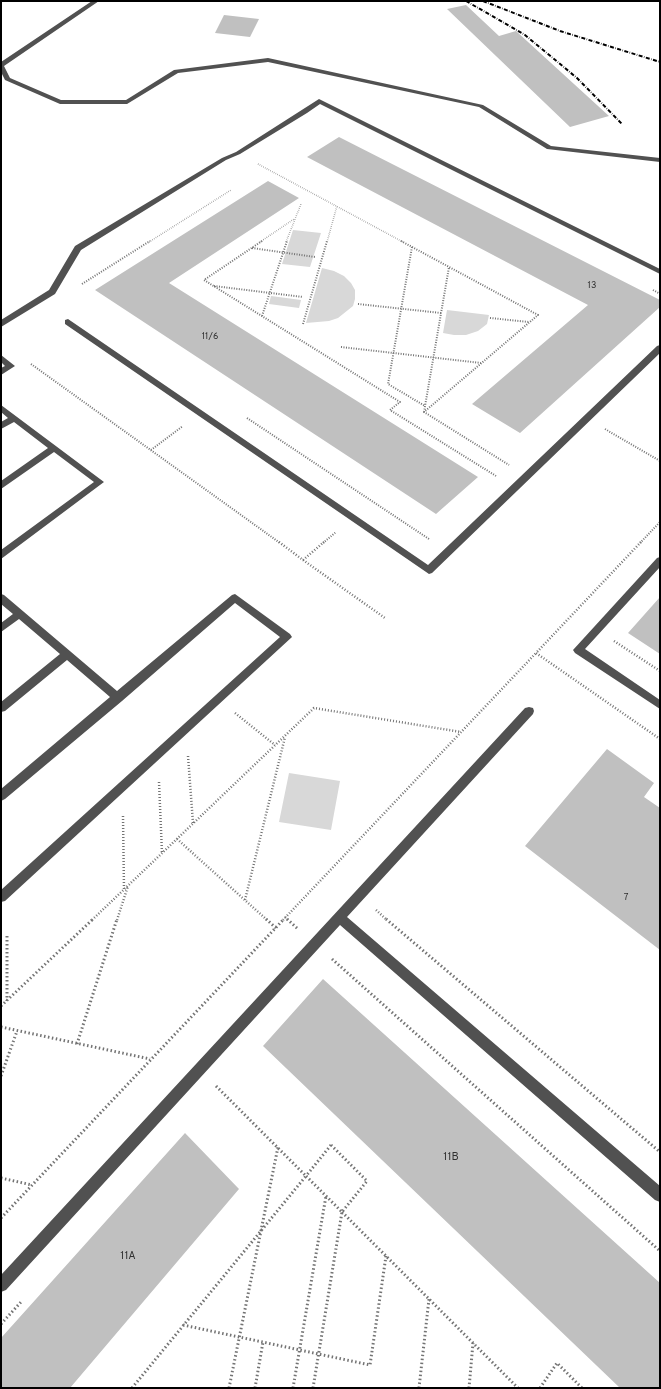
<!DOCTYPE html>
<html>
<head>
<meta charset="utf-8">
<style>
  body { margin:0 }
  #map { position:relative; width:661px; height:1389px; overflow:hidden; background:#fff; font-family:Overpass,sans-serif }
  canvas { display:block }
  .frame { position:absolute; inset:0; border:2px solid #000; pointer-events:none }
</style>
</head>
<body>
<div id="map">
<canvas width="661" height="1389"></canvas>
<div class="frame"></div>
</div>
<script>
const ctx = document.querySelector('canvas').getContext('2d');
ctx.lineJoin = 'round';
function paint(path, color) { ctx.fillStyle = color; ctx.fill(path, 'evenodd'); }
const shape = rows => new Path2D(rows.map(r => 'M' + r).join(''));
function trace(path, color, width, dash) { ctx.strokeStyle = color; ctx.lineWidth = width; ctx.lineCap = dash ? 'butt' : 'round'; ctx.setLineDash(dash || []); ctx.stroke(path); }
function drawText(font, color, halo, rows, align = 'center') {
  ctx.font = font + ' Overpass,sans-serif'; ctx.lineWidth = 3; ctx.setLineDash([]); ctx.textBaseline = 'middle'; ctx.strokeStyle = halo; ctx.fillStyle = color; for (const [text, x, y, turn = 0] of rows) {
    ctx.save(); ctx.translate(x, y); ctx.rotate((+turn || 0) * Math.PI / 180); ctx.textAlign = isNaN(turn) ? turn : align; if (halo) ctx.strokeText(text, 0, 0); ctx.fillText(text, 0, 0); ctx.restore();
  }
}
const green = shape([
  [293,230,321,233,310,267,282,264],
  [322,268,334,271,344,276,351,283,355,290,355,299,353,306,338,318,329,321,306,323],
  [271,296,301,300,299,308,269,304],
  [447,310,489,315,487,324,478,331,466,335,454,335,443,333],
  [289,773,340,781,331,830,279,822]
]);
const building = shape([
  [466,5,499,36,516,31,609,116,570,127,447,9],
  [224,15,259,19,250,37,215,33],
  [339,137,660,300,660,307,520,433,472,404,588,305,307,157],
  [268,181,299,198,169,283,478,477,436,514,95,290],
  [660,597,660,654,628,633],
  [607,749,654,783,644,797,660,808,660,950,525,846],
  [323,979,660,1283,660,1388,620,1388,263,1046],
  [185,1133,239,1189,70,1388,1,1388,1,1338]
]);
const pathFar3 = shape([
  [258,164,403,242],
  [149,242,231,190],
  [260,242,294,219],
  [286,242,301,204],
  [327,242,337,206]
]);
const pathFar2 = shape([
  [262,241,204,280,400,402,390,410,496,476],
  [401,241,538,315,424,412,509,465],
  [412,247,388,384,425,406],
  [252,248,315,257],
  [82,284,150,241],
  [214,286,303,297],
  [653,290,660,294],
  [358,304,441,313],
  [262,316,287,241],
  [490,318,529,322],
  [303,324,327,241],
  [341,347,481,363],
  [31,364,280,543],
  [424,412,449,267],
  [247,418,429,539],
  [605,429,660,461],
  [151,450,183,426],
  [323,543,336,532],
  [640,543,660,522]
]);
const pathFar1 = shape([
  [279,542,303,560,324,542],
  [641,542,536,653,660,739],
  [303,560,385,618],
  [614,641,660,671],
  [235,713,275,745],
  [188,756,193,823],
  [159,782,162,853],
  [123,816,124,889],
  [177,839,267,920],
  [245,900,285,737],
  [376,910,387,920],
  [285,917,288,920],
  [92,920,314,708,461,732],
  [117,920,128,886],
  [283,920,536,653]
]);
const path = shape([
  [266,919,276,928],
  [287,919,298,929],
  [386,919,660,1152],
  [7,936,7,1001],
  [332,959,660,1251],
  [1,1006,93,919],
  [1,1027,150,1059],
  [77,1044,117,919],
  [1,1076,17,1031],
  [331,1145,367,1181,342,1212,306,1176,331,1145],
  [1,1178,32,1185],
  [342,1212,518,1388],
  [1,1218,284,919],
  [1,1324,21,1302],
  [183,1325,370,1365,386,1256],
  [132,1388,306,1176,216,1086],
  [229,1388,278,1147],
  [255,1388,263,1342],
  [293,1388,326,1196],
  [313,1388,342,1212],
  [419,1388,429,1299],
  [469,1388,473,1343],
  [540,1388,557,1363,582,1388]
]);
const minor = shape([
  [92,1,99,1,4,66,10,78,61,100,126,100,174,70,268,58,483,105,551,146,660,158,660,162,547,149,479,107,268,62,178,73,127,104,60,104,5,80,1,72,1,62,92,1],
  [319,99,660,269,660,274,320,104,307,113,240,154,226,160,81,250,55,294,1,327,1,320,49,290,75,246,222,158,236,152,319,99],
  [68,319,428,565,657,346,660,345,660,353,432,573,429,574,65,324,65,320,68,319],
  [1,355,15,366,1,375,1,368,5,366,1,362,1,355],
  [1,405,104,482,1,559,1,550,94,482,54,452,1,489,1,481,48,448,14,422,1,429,1,422,8,418,1,412,1,405],
  [660,557,660,567,585,649,660,700,660,709,575,653,573,650,657,558,660,557],
  [1,594,4,595,117,691,232,595,235,594,290,634,292,637,5,901,1,902,1,890,280,637,235,603,122,701,5,799,1,801,1,789,110,697,67,660,5,711,1,712,1,702,60,654,19,619,1,632,1,623,13,614,1,604,1,594],
  [529,707,533,708,534,711,533,714,347,917,660,1186,660,1202,655,1200,340,925,6,1290,1,1292,1,1275,525,708,529,707]
]);
const rail = shape([
  [466,1,525,35,577,78,622,124],
  [483,1,560,31,660,62]
]);
const numberNames = [
  ["13",592,286],
  ["11/6",210,337],
  ["7",626,898]
];
const nearNumbernames = [
  ["11В",451,1158],
  ["11А",128,1257]
];
paint(green, '#d8d8d8');
paint(building, '#c0c0c0');
trace(pathFar3, '#737373', 1.5, [0.5, 1.5]);
trace(pathFar2, '#737373', 2, [1, 1.5]);
trace(pathFar1, '#737373', 2.5, [1, 2]);
trace(path, '#737373', 3, [1.5, 2.5]);
paint(minor, '#515151');
trace(rail, '#000', 2, [4, 1.5, 0.5, 1.5]);
drawText('9px', '#303030', null, numberNames);
drawText('11px', '#303030', null, nearNumbernames);
</script>
</body>
</html>
